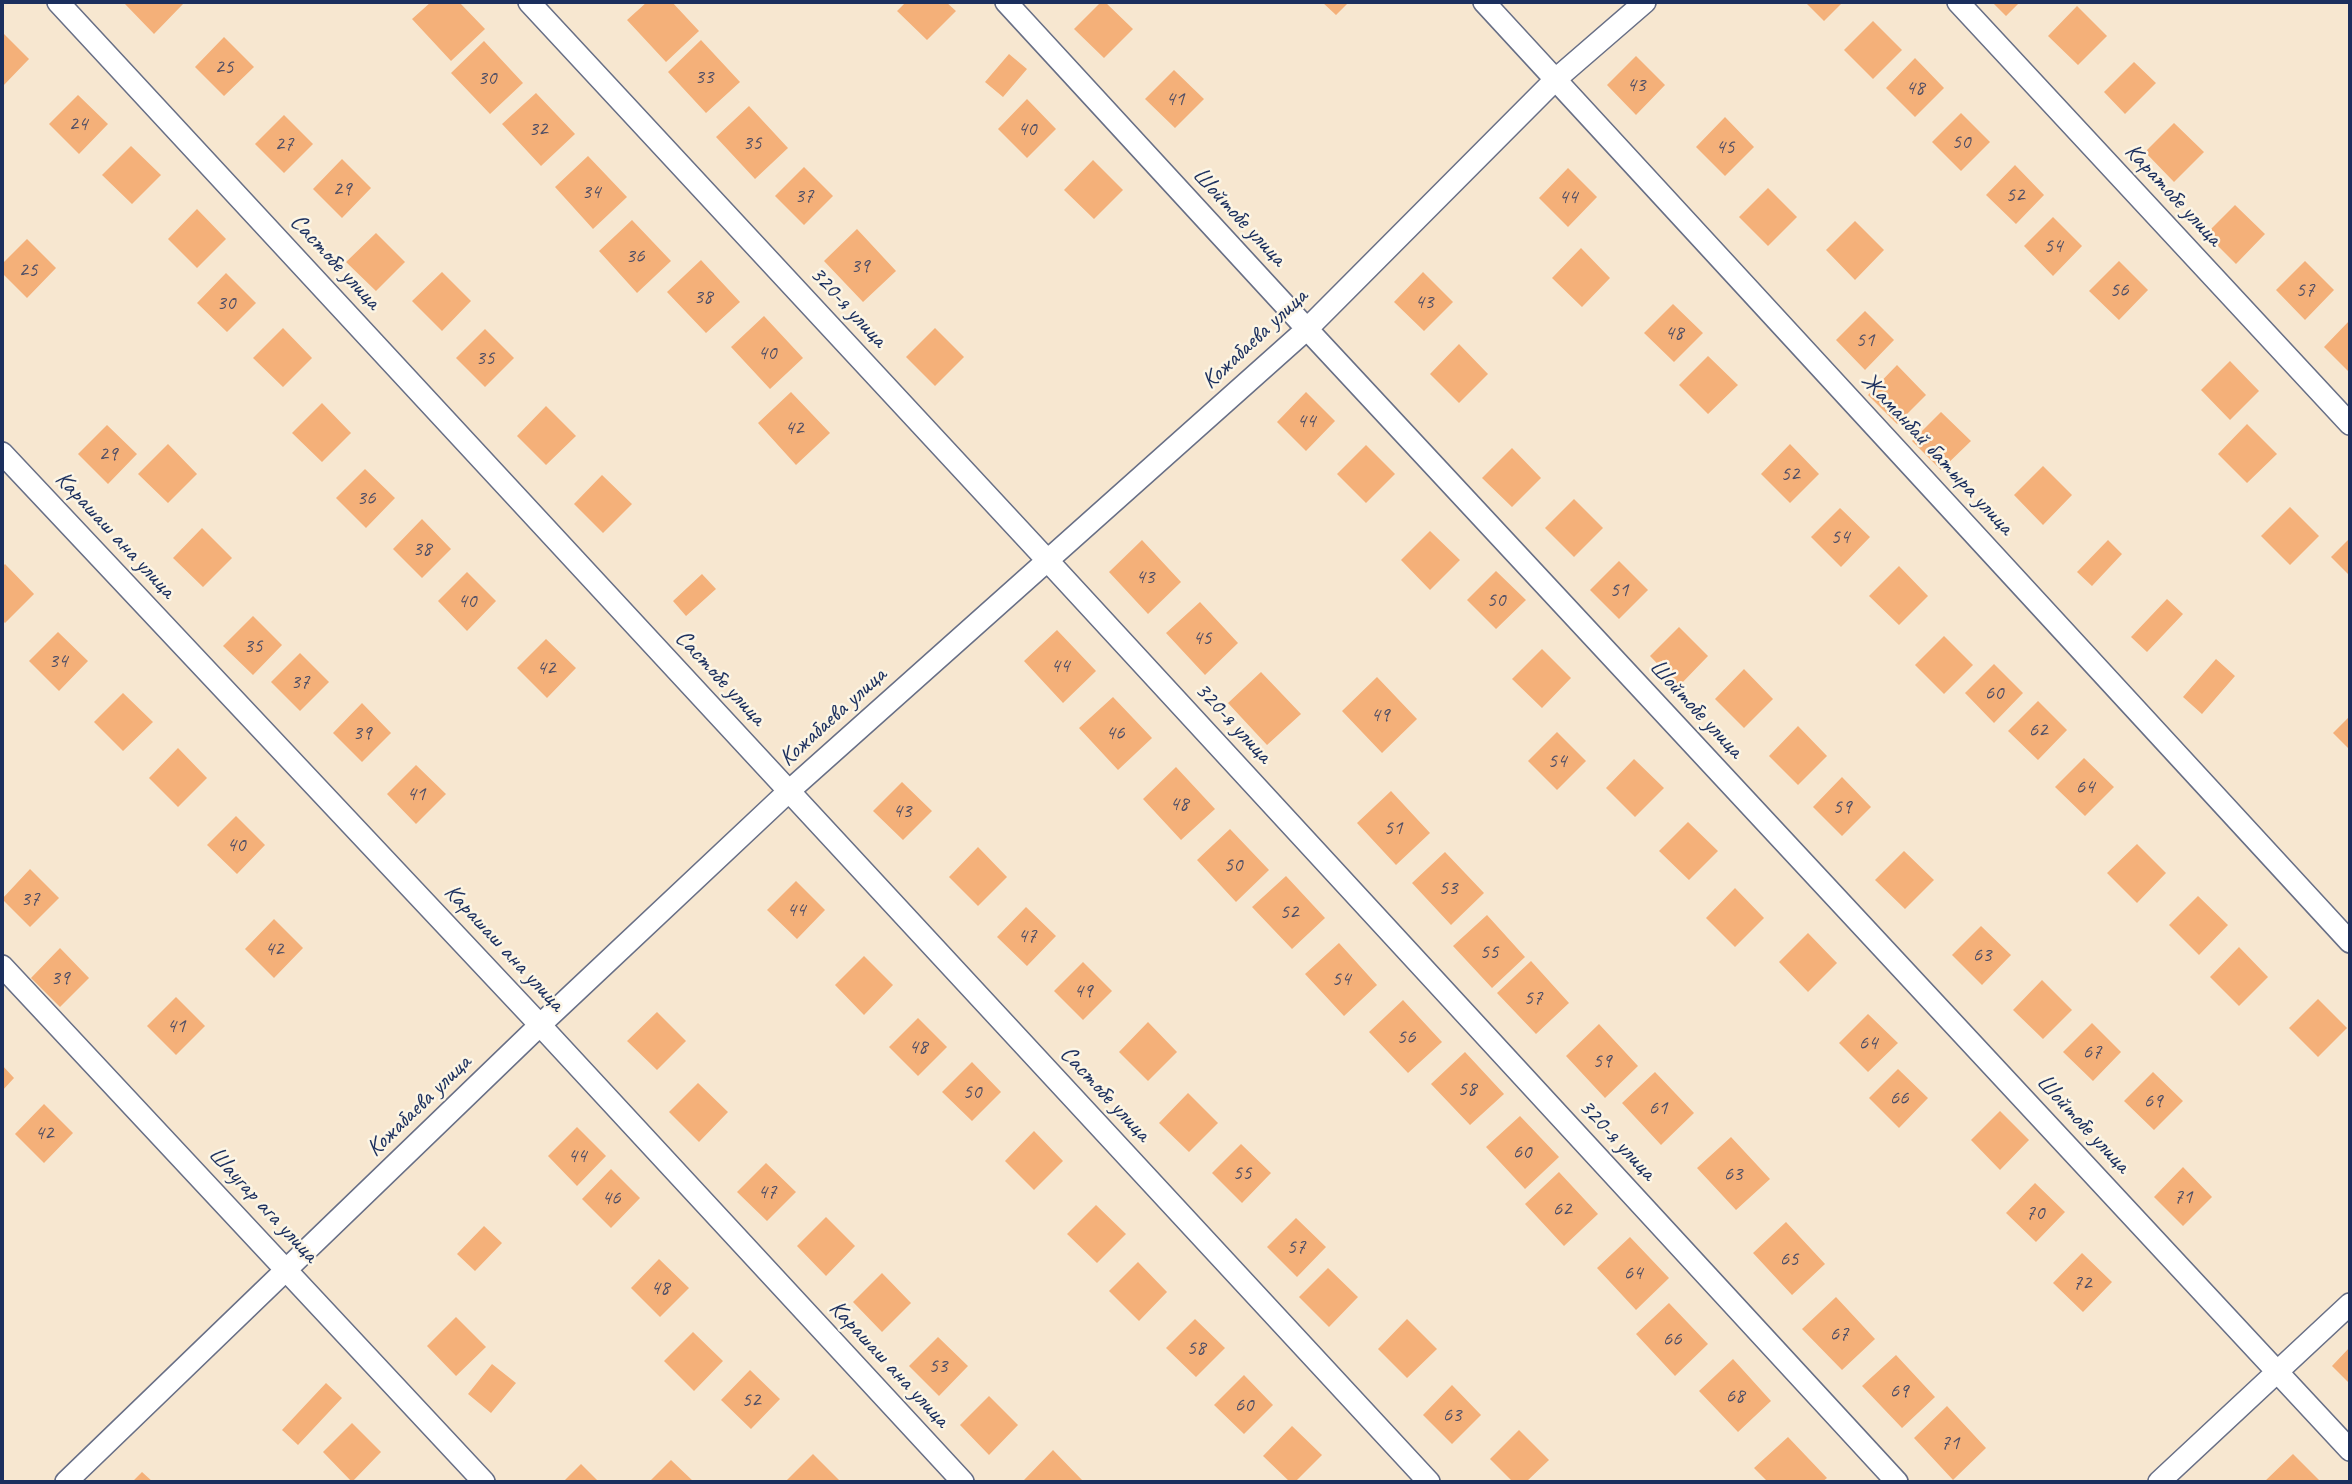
<!DOCTYPE html>
<html>
<head>
<meta charset="utf-8">
<style>
  body { margin:0 }
  #map { position:relative; width:2352px; height:1484px; overflow:hidden; background:#f7e7d0; font-family:Caveat,sans-serif }
  canvas { display:block }
  .frame { position:absolute; inset:0; border:4px solid #1b2f5e; pointer-events:none }
</style>
</head>
<body>
<div id="map">
<canvas width="2352" height="1484"></canvas>
<div class="frame"></div>
</div>
<script>
const ctx = document.querySelector('canvas').getContext('2d');
ctx.lineJoin = 'round';
function paint(path, color) { ctx.fillStyle = color; ctx.fill(path, 'evenodd'); }
const shape = rows => new Path2D(rows.map(r => 'M' + r).join(''));
function trace(path, color, width, dash) { ctx.strokeStyle = color; ctx.lineWidth = width; ctx.lineCap = dash ? 'butt' : 'round'; ctx.setLineDash(dash || []); ctx.stroke(path); }
function drawText(font, color, halo, rows, align = 'center') {
  ctx.font = font + ' Caveat,sans-serif'; ctx.lineWidth = 5; ctx.setLineDash([]); ctx.textBaseline = 'middle'; ctx.strokeStyle = halo; ctx.fillStyle = color; for (const [text, x, y, turn = 0] of rows) {
    ctx.save(); ctx.translate(x, y); ctx.rotate((+turn || 0) * Math.PI / 180); ctx.textAlign = isNaN(turn) ? turn : align; if (halo) ctx.strokeText(text, 0, 0); ctx.fillText(text, 0, 0); ctx.restore();
  }
}
const building = shape([
  [127,2,180,2,183,4,154,34,125,4],
  [431,2,459,2,485,29,451,61,412,19],
  [647,2,672,2,699,31,666,62,627,20],
  [906,2,946,2,956,11,927,40,897,11],
  [1101,2,1105,2,1133,29,1104,58,1074,29],
  [1322,2,1349,2,1336,15],
  [1805,2,1843,2,1824,21],
  [1992,2,2020,2,2006,16],
  [2077,6,2107,36,2078,65,2048,36],
  [1873,21,1902,50,1873,79,1844,50],
  [2,32,29,59,2,87],
  [224,37,254,67,224,96,195,67],
  [701,40,740,82,706,113,668,72],
  [484,41,523,83,490,114,451,73],
  [1009,54,1027,69,1003,97,985,82],
  [1636,56,1665,85,1636,115,1607,85],
  [1915,58,1944,88,1915,117,1886,88],
  [2134,62,2156,83,2125,114,2104,92],
  [1174,70,1204,99,1175,128,1145,99],
  [536,93,575,134,541,166,502,124],
  [78,95,108,124,79,154,49,124],
  [1027,99,1056,129,1027,158,998,129],
  [749,106,788,148,755,179,716,137],
  [1961,113,1990,142,1961,171,1932,142],
  [284,115,313,144,284,173,255,144],
  [1725,117,1754,147,1725,176,1696,147],
  [2174,123,2204,152,2174,182,2145,152],
  [131,146,161,175,132,204,102,175],
  [588,156,627,197,593,229,555,187],
  [342,159,371,188,342,218,313,189],
  [1093,160,1123,190,1094,219,1064,190],
  [2015,165,2044,195,2016,224,1986,195],
  [804,167,833,196,804,225,775,196],
  [1568,168,1597,197,1568,227,1539,198],
  [1768,188,1797,217,1768,246,1739,217],
  [2235,205,2265,234,2236,264,2206,234],
  [197,209,226,239,197,268,168,239],
  [2053,217,2082,246,2053,276,2024,246],
  [632,220,671,261,637,293,599,251],
  [1855,221,1884,250,1855,280,1826,250],
  [857,229,896,271,863,302,824,261],
  [376,233,405,262,376,291,346,262],
  [27,239,56,268,27,298,2,273,2,264],
  [1581,248,1610,278,1582,307,1552,278],
  [701,260,740,302,706,333,667,292],
  [2119,261,2148,290,2119,320,2089,291],
  [2305,261,2334,290,2305,320,2276,290],
  [442,272,471,301,442,331,412,301],
  [1423,272,1453,302,1424,331,1394,302],
  [226,273,256,303,227,332,197,303],
  [1673,304,1703,333,1674,362,1644,333],
  [1865,311,1894,340,1865,370,1836,340],
  [764,316,803,358,770,389,731,347],
  [2350,320,2350,373,2324,347],
  [283,328,312,358,283,387,253,358],
  [935,328,964,357,935,386,906,357],
  [485,329,514,358,485,387,456,358],
  [1459,344,1488,374,1459,403,1430,374],
  [1708,356,1738,385,1708,414,1679,385],
  [2230,361,2259,391,2230,420,2201,390],
  [1897,365,1926,395,1897,424,1868,395],
  [791,392,830,433,796,465,758,423],
  [1306,392,1335,421,1306,451,1277,422],
  [322,403,351,433,322,462,292,433],
  [546,406,576,436,546,465,517,436],
  [1941,412,1971,441,1941,470,1912,441],
  [2247,424,2277,454,2247,483,2218,454],
  [107,425,137,454,108,484,78,454],
  [168,444,197,474,168,503,138,474],
  [1790,444,1819,474,1790,503,1761,474],
  [1366,445,1395,474,1366,503,1337,474],
  [1512,448,1541,478,1512,507,1482,478],
  [2043,466,2072,495,2043,525,2014,495],
  [365,469,395,498,366,528,336,498],
  [602,475,632,504,603,533,574,504],
  [1574,499,1603,528,1574,557,1545,528],
  [2290,507,2319,536,2290,565,2261,536],
  [1840,508,1870,537,1841,567,1811,537],
  [422,519,451,549,422,578,393,549],
  [202,528,232,558,203,587,173,558],
  [1430,531,1460,560,1430,590,1401,560],
  [2350,538,2350,576,2331,557],
  [1142,540,1181,582,1148,614,1109,572],
  [2108,540,2122,554,2092,586,2077,572],
  [1619,561,1648,590,1619,619,1590,590],
  [5,564,34,594,5,623,2,620,2,567],
  [1899,566,1928,596,1899,625,1869,596],
  [1496,571,1526,600,1496,629,1467,600],
  [467,572,496,601,467,631,438,601],
  [702,574,716,589,686,616,673,601],
  [2167,599,2183,614,2147,652,2131,637],
  [1200,602,1238,643,1205,675,1166,633],
  [253,616,282,645,253,675,223,646],
  [1679,627,1708,656,1679,686,1650,656],
  [1057,630,1096,671,1063,703,1024,661],
  [58,632,88,661,59,691,29,661],
  [1944,636,1973,665,1944,694,1915,665],
  [546,639,576,668,547,698,517,668],
  [1542,649,1571,678,1542,708,1512,679],
  [300,653,329,682,300,711,271,682],
  [2216,659,2235,676,2202,714,2183,697],
  [1994,664,2023,693,1994,723,1965,693],
  [1744,669,1773,699,1744,728,1715,699],
  [1261,672,1301,714,1267,745,1228,703],
  [1377,677,1417,719,1382,753,1342,711],
  [123,693,153,722,123,751,94,722],
  [1113,697,1152,738,1118,770,1079,728],
  [2038,701,2067,730,2038,760,2008,731],
  [362,703,391,733,362,762,333,733],
  [2350,716,2350,750,2333,733],
  [1798,726,1827,756,1798,785,1769,756],
  [1557,732,1586,761,1557,790,1528,761],
  [178,748,207,778,178,807,149,778],
  [2084,758,2114,787,2085,816,2055,787],
  [1634,759,1664,788,1635,817,1606,788],
  [416,765,446,794,416,824,387,794],
  [1176,767,1215,809,1181,840,1143,799],
  [1842,777,1871,807,1842,836,1813,807],
  [902,782,932,811,903,840,873,811],
  [1391,791,1430,833,1396,865,1357,823],
  [236,816,265,845,237,874,207,845],
  [1688,822,1718,851,1689,880,1659,851],
  [1230,829,1269,870,1236,902,1197,860],
  [2137,844,2166,873,2137,903,2107,873],
  [978,847,1007,877,978,906,949,877],
  [1904,851,1934,880,1905,909,1875,880],
  [1445,852,1484,893,1451,925,1412,883],
  [30,869,59,898,30,927,2,899],
  [1286,876,1325,918,1292,949,1252,907],
  [796,881,825,910,797,939,767,910],
  [1735,888,1764,918,1735,947,1706,918],
  [2198,896,2228,925,2199,955,2169,925],
  [1026,907,1056,936,1027,966,997,937],
  [1487,915,1525,957,1492,988,1453,946],
  [274,919,303,948,274,978,245,949],
  [1981,926,2011,955,1982,985,1952,955],
  [1808,933,1837,963,1808,992,1779,962],
  [1339,943,1377,985,1344,1016,1305,974],
  [2239,947,2268,977,2239,1006,2210,977],
  [60,948,89,978,60,1007,31,978],
  [864,956,893,985,864,1015,835,985],
  [1531,961,1569,1003,1536,1034,1497,993],
  [1083,962,1112,991,1083,1020,1054,991],
  [2042,980,2072,1010,2043,1039,2013,1010],
  [176,997,205,1026,176,1055,147,1026],
  [2318,999,2347,1028,2318,1057,2289,1028],
  [1403,1000,1442,1042,1408,1073,1369,1032],
  [657,1012,686,1041,657,1070,627,1041],
  [1868,1014,1898,1043,1868,1072,1839,1043],
  [918,1018,947,1047,918,1076,889,1047],
  [1148,1022,1177,1052,1148,1081,1119,1052],
  [2092,1023,2121,1052,2093,1081,2063,1052],
  [1599,1024,1638,1066,1605,1098,1566,1056],
  [1465,1052,1504,1094,1470,1125,1431,1084],
  [972,1062,1001,1092,972,1121,942,1092],
  [2,1065,14,1078,2,1091],
  [1898,1069,1928,1098,1899,1128,1869,1098],
  [1655,1072,1694,1113,1661,1145,1622,1103],
  [2153,1072,2183,1101,2154,1130,2124,1101],
  [698,1083,728,1112,699,1142,669,1112],
  [1188,1093,1218,1123,1189,1152,1159,1123],
  [44,1104,73,1133,44,1163,15,1134],
  [2000,1111,2029,1140,2000,1170,1971,1140],
  [1520,1116,1559,1157,1525,1189,1486,1147],
  [577,1127,606,1156,577,1186,548,1156],
  [1034,1131,1063,1161,1034,1190,1005,1161],
  [1731,1137,1770,1179,1736,1210,1697,1168],
  [1241,1144,1271,1173,1242,1203,1212,1173],
  [766,1163,796,1192,767,1221,737,1192],
  [2183,1167,2212,1197,2183,1226,2154,1197],
  [611,1169,640,1198,611,1228,582,1199],
  [1559,1172,1598,1214,1564,1246,1525,1204],
  [2035,1183,2065,1212,2036,1242,2006,1213],
  [1096,1205,1126,1234,1097,1263,1067,1234],
  [826,1217,855,1246,826,1276,797,1246],
  [1296,1218,1326,1247,1297,1277,1267,1247],
  [1786,1222,1825,1264,1792,1295,1753,1253],
  [484,1226,502,1243,475,1271,457,1254],
  [1630,1237,1669,1278,1636,1310,1597,1268],
  [2082,1253,2112,1282,2083,1312,2053,1283],
  [659,1259,689,1288,660,1317,631,1288],
  [1138,1262,1167,1292,1139,1321,1109,1291],
  [1328,1268,1358,1297,1329,1327,1299,1297],
  [882,1273,911,1303,882,1332,853,1302],
  [1836,1297,1875,1339,1842,1370,1802,1329],
  [1669,1303,1708,1344,1675,1376,1636,1334],
  [456,1317,486,1347,456,1376,427,1346],
  [1195,1319,1225,1348,1196,1377,1166,1348],
  [1407,1319,1437,1349,1407,1378,1378,1349],
  [693,1332,723,1361,694,1391,664,1361],
  [938,1337,968,1366,939,1396,909,1366],
  [2350,1347,2350,1384,2332,1366],
  [1896,1355,1935,1397,1902,1428,1862,1386],
  [1733,1359,1771,1401,1738,1432,1699,1391],
  [492,1364,516,1383,491,1413,468,1394],
  [750,1370,780,1399,751,1429,721,1400],
  [1244,1375,1273,1405,1244,1434,1214,1405],
  [326,1383,342,1398,298,1445,282,1430],
  [1452,1385,1481,1415,1452,1444,1423,1415],
  [989,1396,1018,1425,989,1455,960,1425],
  [1947,1406,1986,1448,1953,1480,1914,1438],
  [352,1423,381,1452,352,1482,323,1452],
  [1292,1426,1322,1455,1295,1482,1290,1482,1263,1456],
  [1519,1430,1549,1460,1526,1482,1513,1482,1490,1459],
  [1788,1437,1827,1478,1822,1482,1768,1482,1754,1468],
  [1053,1450,1082,1480,1080,1482,1027,1482,1024,1480],
  [813,1454,841,1482,785,1482],
  [2293,1454,2321,1482,2264,1482],
  [671,1460,694,1482,649,1482],
  [581,1464,599,1482,563,1482],
  [142,1472,153,1482,132,1482]
]);
const street = shape([
  [58,2,1429,1482],
  [529,2,1048,561,1897,1482],
  [1006,2,1307,329,2350,1450],
  [1484,2,2350,942],
  [1958,2,2350,424],
  [2,453,540,1025,963,1482],
  [2,966,484,1482],
  [66,1482,540,1025,789,791,1307,329,1556,79,1645,2],
  [2159,1482,2350,1304]
]);
const numberNames = [
  ["25",224,67],
  ["33",704,77],
  ["30",487,78],
  ["43",1636,85],
  ["48",1915,88],
  ["41",1175,99],
  ["24",78,124],
  ["32",538,129],
  ["40",1027,129],
  ["50",1961,142],
  ["35",752,143],
  ["27",284,144],
  ["45",1725,147],
  ["29",342,189],
  ["34",591,192],
  ["52",2015,195],
  ["37",804,196],
  ["44",1568,197],
  ["54",2053,246],
  ["36",635,256],
  ["39",860,266],
  ["25",28,270],
  ["56",2119,290],
  ["57",2305,290],
  ["38",703,297],
  ["43",1424,302],
  ["30",226,303],
  ["48",1674,333],
  ["51",1865,340],
  ["40",767,353],
  ["35",485,358],
  ["44",1306,421],
  ["42",794,428],
  ["29",108,454],
  ["52",1790,474],
  ["36",366,498],
  ["54",1840,537],
  ["38",422,549],
  ["43",1145,577],
  ["51",1619,590],
  ["50",1496,600],
  ["40",467,601],
  ["45",1202,638],
  ["35",253,646],
  ["34",58,661],
  ["44",1060,666],
  ["42",546,668],
  ["37",300,682],
  ["60",1994,693],
  ["49",1380,715],
  ["62",2038,730],
  ["39",362,733],
  ["46",1115,733],
  ["54",1557,761],
  ["64",2085,787],
  ["41",416,794],
  ["48",1179,804],
  ["59",1842,807],
  ["43",902,811],
  ["51",1393,828],
  ["40",236,845],
  ["50",1233,865],
  ["53",1448,888],
  ["37",30,899],
  ["44",796,910],
  ["52",1289,912],
  ["47",1027,936],
  ["42",274,949],
  ["55",1489,952],
  ["63",1982,955],
  ["39",60,978],
  ["54",1341,979],
  ["49",1083,991],
  ["57",1533,998],
  ["41",176,1026],
  ["56",1406,1037],
  ["64",1868,1043],
  ["48",918,1047],
  ["67",2092,1052],
  ["59",1602,1061],
  ["58",1467,1089],
  ["50",972,1092],
  ["66",1899,1098],
  ["69",2153,1101],
  ["61",1658,1108],
  ["42",44,1133],
  ["60",1522,1152],
  ["44",577,1156],
  ["55",1242,1173],
  ["63",1733,1174],
  ["47",767,1192],
  ["71",2183,1197],
  ["46",611,1198],
  ["62",1562,1209],
  ["70",2035,1213],
  ["57",1296,1247],
  ["65",1789,1259],
  ["64",1633,1273],
  ["72",2082,1283],
  ["48",660,1288],
  ["67",1839,1334],
  ["66",1672,1339],
  ["58",1196,1348],
  ["53",938,1366],
  ["69",1899,1391],
  ["68",1735,1396],
  ["52",751,1400],
  ["60",1244,1405],
  ["63",1452,1415],
  ["71",1950,1443]
];
const streetNames = [
  ["Каратобе улица",2173,195,47],
  ["Шойтобе улица",1239,217,47],
  ["Састобе улица",335,262,47],
  ["320-я улица",848,307,47],
  ["Кожабаева улица",1255,339,-43],
  ["Жаманбай батыра улица",1937,454,47],
  ["Карашаш ана улица",115,535,47],
  ["Састобе улица",720,678,47],
  ["Шойтобе улица",1696,709,47],
  ["Кожабаева улица",833,717,-42],
  ["320-я улица",1233,723,47],
  ["Карашаш ана улица",504,948,47],
  ["Састобе улица",1105,1094,47],
  ["Кожабаева улица",419,1106,-44],
  ["Шойтобе улица",2083,1124,47],
  ["320-я улица",1617,1140,47],
  ["Шаугар ага улица",263,1205,47],
  ["Карашаш ана улица",889,1364,47]
];
paint(building, '#f4b079');
trace(street, '#686f86', 24);
trace(street, '#fff', 21);
drawText('21px', '#514f65', null, numberNames);
drawText('24px', '#1b2f5e', '#fcf5e5', streetNames);
</script>
</body>
</html>
